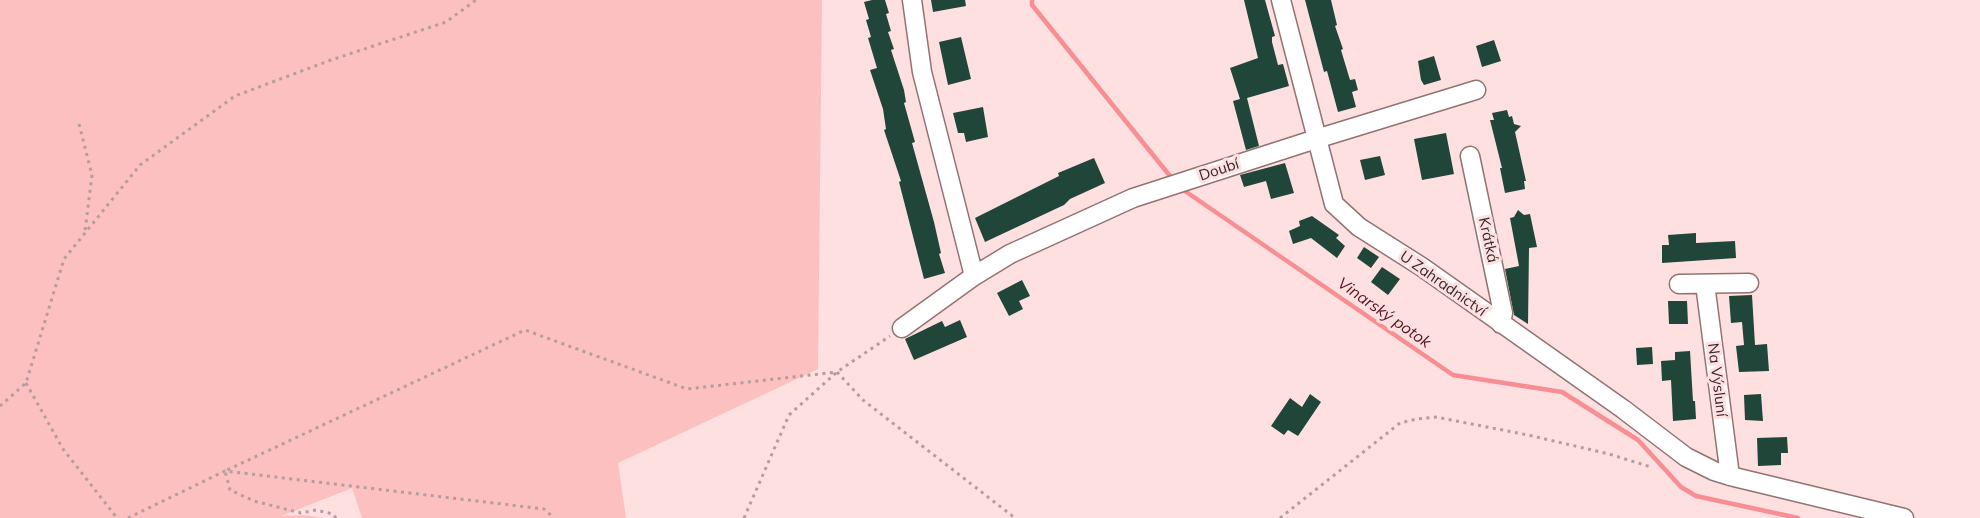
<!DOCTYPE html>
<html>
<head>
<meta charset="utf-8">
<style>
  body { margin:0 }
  canvas { display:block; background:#fee0e0 }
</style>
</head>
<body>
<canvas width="1980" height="518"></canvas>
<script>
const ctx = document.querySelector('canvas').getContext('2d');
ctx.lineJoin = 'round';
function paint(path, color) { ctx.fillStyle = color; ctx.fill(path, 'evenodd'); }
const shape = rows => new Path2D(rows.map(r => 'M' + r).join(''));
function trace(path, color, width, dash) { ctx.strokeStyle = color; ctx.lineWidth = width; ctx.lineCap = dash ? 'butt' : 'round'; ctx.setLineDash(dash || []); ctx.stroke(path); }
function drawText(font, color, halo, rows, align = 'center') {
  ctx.font = font + ' Mulish,sans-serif'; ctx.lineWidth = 6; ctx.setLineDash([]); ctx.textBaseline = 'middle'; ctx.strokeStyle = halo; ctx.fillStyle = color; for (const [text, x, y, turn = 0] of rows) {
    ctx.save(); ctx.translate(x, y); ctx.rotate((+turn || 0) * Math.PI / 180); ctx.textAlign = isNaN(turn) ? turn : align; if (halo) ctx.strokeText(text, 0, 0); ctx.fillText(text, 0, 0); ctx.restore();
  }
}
const green = shape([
  [0,0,822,0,818,369,618,463,626,518,362,518,352,488,281,516,305,515,323,518,0,518]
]);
const stream = shape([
  [1032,0,1032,5,1174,181],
  [1182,189,1453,375,1562,392,1638,440,1681,487,1696,496,1798,518]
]);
const building = shape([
  [872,0,885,0,889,13,886,14,891,31,888,32,894,49,891,50,904,90,906,102,904,103,915,142,912,143,934,222,941,253,939,254,945,273,924,279,899,182,901,181,884,130,886,129,883,109,870,70,877,68,868,38,871,37,866,20,869,19,864,2],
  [931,0,965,0,966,6,933,12],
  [1244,0,1265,0,1275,36,1272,37,1272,42,1278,65,1283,64,1289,86,1247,98,1259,146,1246,150,1233,101,1240,99,1230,68,1258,58],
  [1305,0,1331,0,1337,25,1335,26,1343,49,1341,50,1350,80,1355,79,1358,90,1352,92,1356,107,1338,112,1327,71,1324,72],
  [961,37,971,79,948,85,939,42],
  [1494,40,1501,61,1482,67,1476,46],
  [1434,56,1441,80,1424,85,1421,80,1418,61],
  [983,107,988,137,966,142,964,133,958,133,953,113],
  [1507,110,1509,117,1512,116,1514,124,1521,126,1515,132,1526,181,1524,181,1525,189,1505,193,1500,168,1502,168,1490,120,1494,120,1492,113],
  [1446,133,1454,174,1422,180,1414,139],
  [1380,156,1385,175,1365,180,1360,160],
  [1094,158,1105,183,1070,199,1064,205,985,242,975,218,1059,176,1058,173],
  [1285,163,1294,193,1271,199,1266,181,1244,187,1240,175],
  [1518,210,1524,215,1530,214,1537,247,1529,248,1528,324,1514,315,1505,269,1519,266,1510,218,1514,217],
  [1312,216,1339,235,1336,238,1345,246,1337,258,1311,238,1293,244,1289,231,1300,226,1299,221],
  [1696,233,1696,243,1735,241,1736,258,1662,263,1662,245,1669,245,1668,235],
  [1364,247,1379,257,1371,268,1357,258],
  [1382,267,1400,279,1388,295,1371,282],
  [1022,280,1030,296,1019,301,1023,309,1009,316,997,293],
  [1752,295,1755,345,1767,344,1769,371,1739,372,1736,346,1744,345,1742,322,1731,323,1729,296],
  [1668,301,1687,301,1688,324,1669,324],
  [960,320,967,337,914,360,905,339,942,321,945,327],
  [1652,347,1653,364,1637,365,1636,348],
  [1690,351,1693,401,1695,401,1696,419,1673,421,1671,380,1662,381,1661,361,1675,360,1675,352],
  [1310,394,1321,402,1298,436,1288,430,1284,435,1271,426,1290,398,1302,407],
  [1761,394,1763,421,1745,420,1744,395],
  [1787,437,1788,453,1781,453,1781,465,1758,466,1757,438]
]);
const path = shape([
  [79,124,92,175,85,231],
  [837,372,863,400,1015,518],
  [26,383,63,449,117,518],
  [0,406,26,383,64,259,140,165,235,96,331,60,446,22,476,0],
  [128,518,225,471,544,509,554,518],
  [336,518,333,514,316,510,301,513,254,501,230,490,225,471,525,330,687,389,837,372],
  [744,518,789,415,837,372,890,336],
  [1280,518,1400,423,1417,419,1436,417,1528,435,1609,454,1651,467]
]);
const street = shape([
  [912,0,922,72,974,276],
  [1281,0,1334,204,1359,227,1422,267,1623,409,1686,457,1714,471,1730,476,1904,518],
  [1470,156,1503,313,1501,324],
  [1679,284,1749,283],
  [1705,284,1730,476],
  [902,328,974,276,1010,254,1133,198,1316,139,1476,90]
]);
const streetNames = [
  ["Doubí",1219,170,-18],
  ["Krátká",1488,240,78],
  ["U Zahradnictví",1443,284,35],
  ["Na Výsluní",1717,380,83]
];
const waterNames = [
  ["Vinarský potok",1384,313,35]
];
paint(green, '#fcc0c1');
trace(stream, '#f88d92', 4.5);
paint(building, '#1f4638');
trace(street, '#937272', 21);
trace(path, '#b59d9d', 3, [3, 4.5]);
trace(street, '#fff', 18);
drawText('15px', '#352727', '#fee0e0', streetNames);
drawText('italic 16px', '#55141c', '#fee0e0', waterNames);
</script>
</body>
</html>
